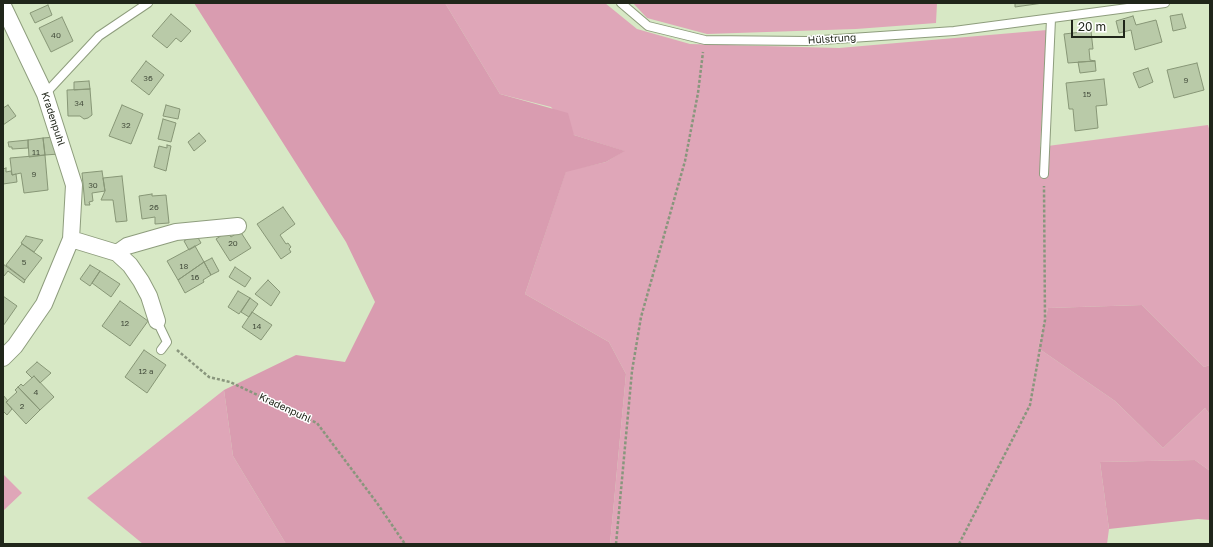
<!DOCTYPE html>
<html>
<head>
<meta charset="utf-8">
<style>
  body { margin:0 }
  #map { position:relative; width:1213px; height:547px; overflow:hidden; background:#d7e8c5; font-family:"Golos Text",sans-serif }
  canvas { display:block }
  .frame { position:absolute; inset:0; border:4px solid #20261a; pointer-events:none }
  .scale { position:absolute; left:1071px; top:20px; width:54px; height:18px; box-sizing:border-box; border:2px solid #20261a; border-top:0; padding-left:5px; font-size:12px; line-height:14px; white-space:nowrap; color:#20261a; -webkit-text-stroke:3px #fff; paint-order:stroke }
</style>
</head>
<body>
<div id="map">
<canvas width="1213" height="547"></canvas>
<div class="frame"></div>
<div class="scale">20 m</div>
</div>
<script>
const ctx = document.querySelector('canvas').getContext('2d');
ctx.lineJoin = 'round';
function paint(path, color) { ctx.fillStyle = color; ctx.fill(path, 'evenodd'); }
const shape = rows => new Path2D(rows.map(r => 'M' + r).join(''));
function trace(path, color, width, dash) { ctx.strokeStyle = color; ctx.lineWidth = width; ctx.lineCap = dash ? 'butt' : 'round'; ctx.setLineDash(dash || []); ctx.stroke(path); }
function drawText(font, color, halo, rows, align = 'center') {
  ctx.font = font + ' "Golos Text",sans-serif'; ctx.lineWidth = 3; ctx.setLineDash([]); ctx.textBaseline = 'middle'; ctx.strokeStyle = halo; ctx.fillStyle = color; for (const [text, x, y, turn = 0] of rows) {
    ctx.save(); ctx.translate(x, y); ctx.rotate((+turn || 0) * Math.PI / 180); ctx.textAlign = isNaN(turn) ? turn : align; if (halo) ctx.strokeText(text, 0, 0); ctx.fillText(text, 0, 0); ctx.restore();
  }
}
const green = shape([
  [445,3,605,3,637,29,690,44,839,48,1047,30,1040,147,1208,125,1210,132,1210,365,1204,367,1142,305,1048,308,1038,348,1115,401,1163,448,1205,408,1210,415,1210,471,1195,460,1100,462,1109,529,1107,544,610,544,626,374,609,342,525,294,566,171,606,162,624,151,574,135,551,107,500,94],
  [633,3,937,3,936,23,856,29,707,34,647,18],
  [224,390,233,456,286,544,143,544,87,498],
  [3,474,22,493,3,511]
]);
const forest = shape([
  [194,3,445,3,500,94,568,113,574,135,625,151,606,162,566,172,525,294,609,342,626,374,610,544,286,544,233,456,224,390,296,355,345,362,375,302,346,242],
  [1142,305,1204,367,1210,365,1210,415,1205,408,1163,448,1115,401,1038,348,1048,308],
  [1195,460,1210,471,1210,520,1198,519,1109,529,1100,462]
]);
const building = shape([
  [1015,3,1043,3,1015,7,1015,3],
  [48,5,52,15,35,23,30,13,48,5],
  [171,14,191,31,181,42,176,38,167,48,152,36,171,14],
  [1182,14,1186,28,1173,31,1170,16,1182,14],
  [1133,16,1136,25,1156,20,1162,42,1135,50,1131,30,1119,33,1116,21,1133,16],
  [62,17,73,41,51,52,39,28,62,17],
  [1091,31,1093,49,1089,49,1090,60,1095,61,1068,63,1064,34,1091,31],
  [146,61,164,75,149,95,131,81,146,61],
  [1095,61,1096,71,1080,73,1078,62,1095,61],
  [1197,63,1204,90,1174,98,1167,70,1197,63],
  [1148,68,1153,82,1139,88,1133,73,1148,68],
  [1104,79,1107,105,1096,106,1098,128,1075,131,1073,109,1069,109,1066,83,1104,79],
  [89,81,90,89,74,90,74,82,89,81],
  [90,89,92,115,88,118,84,119,80,116,68,116,67,90,90,89],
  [8,105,16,116,3,125,3,108,8,105],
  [122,105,143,114,131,144,109,136,122,105],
  [166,105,180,109,178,119,163,116,166,105],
  [163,119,176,123,171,142,158,139,163,119],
  [199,133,206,141,194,151,188,142,199,133],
  [56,137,59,154,45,155,43,138,56,137],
  [43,138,45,155,29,157,28,140,43,138],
  [28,140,28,148,12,149,12,147,9,147,8,142,28,140],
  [167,145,171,146,166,171,154,167,159,146,167,148,167,145],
  [45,155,48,190,24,193,21,173,12,175,10,158,45,155],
  [6,168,6,172,11,171,12,175,16,174,17,182,3,184,3,169,6,168],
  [102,171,105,191,92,193,93,201,89,202,90,205,85,205,82,173,102,171],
  [122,176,127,221,116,222,113,200,101,200,105,191,103,178,122,176],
  [152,194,152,196,166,195,169,223,155,224,155,217,142,219,139,196,152,194],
  [283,207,295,224,280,235,286,244,288,243,291,247,289,249,291,252,281,259,257,224,283,207],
  [240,231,251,248,230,261,216,239,227,232,231,237,240,231],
  [196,234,201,243,189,250,184,241,196,234],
  [26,236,43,240,34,252,21,243,26,236],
  [22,244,42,258,25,280,6,265,22,244],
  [195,246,204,262,178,280,167,261,195,246],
  [212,258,219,271,211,275,204,262,212,258],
  [204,262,211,275,203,280,204,282,185,293,178,280,204,262],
  [3,264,25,280,24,283,8,271,4,276,3,275,3,264],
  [90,265,100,271,90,286,80,279,90,265],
  [235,267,251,278,245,287,229,277,235,267],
  [100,271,120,284,111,297,92,283,100,271],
  [268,280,280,292,271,306,255,294,268,280],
  [238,291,250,298,239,314,228,307,238,291],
  [3,296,17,306,3,326,3,296],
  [250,298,258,304,249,317,241,312,250,298],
  [120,301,148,321,130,346,102,326,120,301],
  [252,312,272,325,261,340,242,327,252,312],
  [144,350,166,365,147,393,125,377,144,350],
  [37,362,51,373,40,383,34,376,32,378,26,372,37,362],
  [34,376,54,397,40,410,18,387,21,384,23,386,34,376],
  [18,387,40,410,26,424,6,402,17,392,15,390,18,387],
  [3,395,8,401,6,402,12,409,7,415,3,411,3,395]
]);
const path = shape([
  [177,350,209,377,230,382,317,423,377,503,405,544],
  [616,544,632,371,641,317,685,161,698,93,703,52],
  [959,544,1030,405,1045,320,1044,186]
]);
const service = shape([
  [621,3,648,26,705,40,807,41,954,31,1165,3],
  [45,94,99,36,148,3],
  [1044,174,1051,19],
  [157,321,167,342,161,350]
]);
const minor = shape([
  [3,6,45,94,74,185,71,239,44,304,15,346,3,358],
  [71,239,117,253,130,265,141,281,149,296,157,321],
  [117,253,127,246,176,232,238,226]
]);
const numberNames = [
  ["40",56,35],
  ["36",148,78],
  ["9",1186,80],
  ["15",1087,94],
  ["34",79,103],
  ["32",126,125],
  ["11",36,152],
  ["9",34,174],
  ["30",93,185],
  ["26",154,207],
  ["20",233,243],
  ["5",24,262],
  ["18",184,266],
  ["16",195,277],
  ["12",125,323],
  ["14",257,326],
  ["12 a",146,371],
  ["4",36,392],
  ["2",22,406]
];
const streetNames = [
  ["Hülstrung",832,39,-4],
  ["Kradenpuhl",53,119,72],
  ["Kradenpuhl",285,408,25]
];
paint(green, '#dfa6b8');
paint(forest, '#d99cb0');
paint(building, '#b9caa8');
trace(building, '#879676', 1);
trace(service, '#8e9d7d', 10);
trace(minor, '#8e9d7d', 18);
trace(path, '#89967d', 2.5, [3, 2]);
trace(service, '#fff', 8);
trace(minor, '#fff', 16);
drawText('8px', '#464f3e', null, numberNames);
drawText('10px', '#20261a', '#fff', streetNames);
</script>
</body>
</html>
